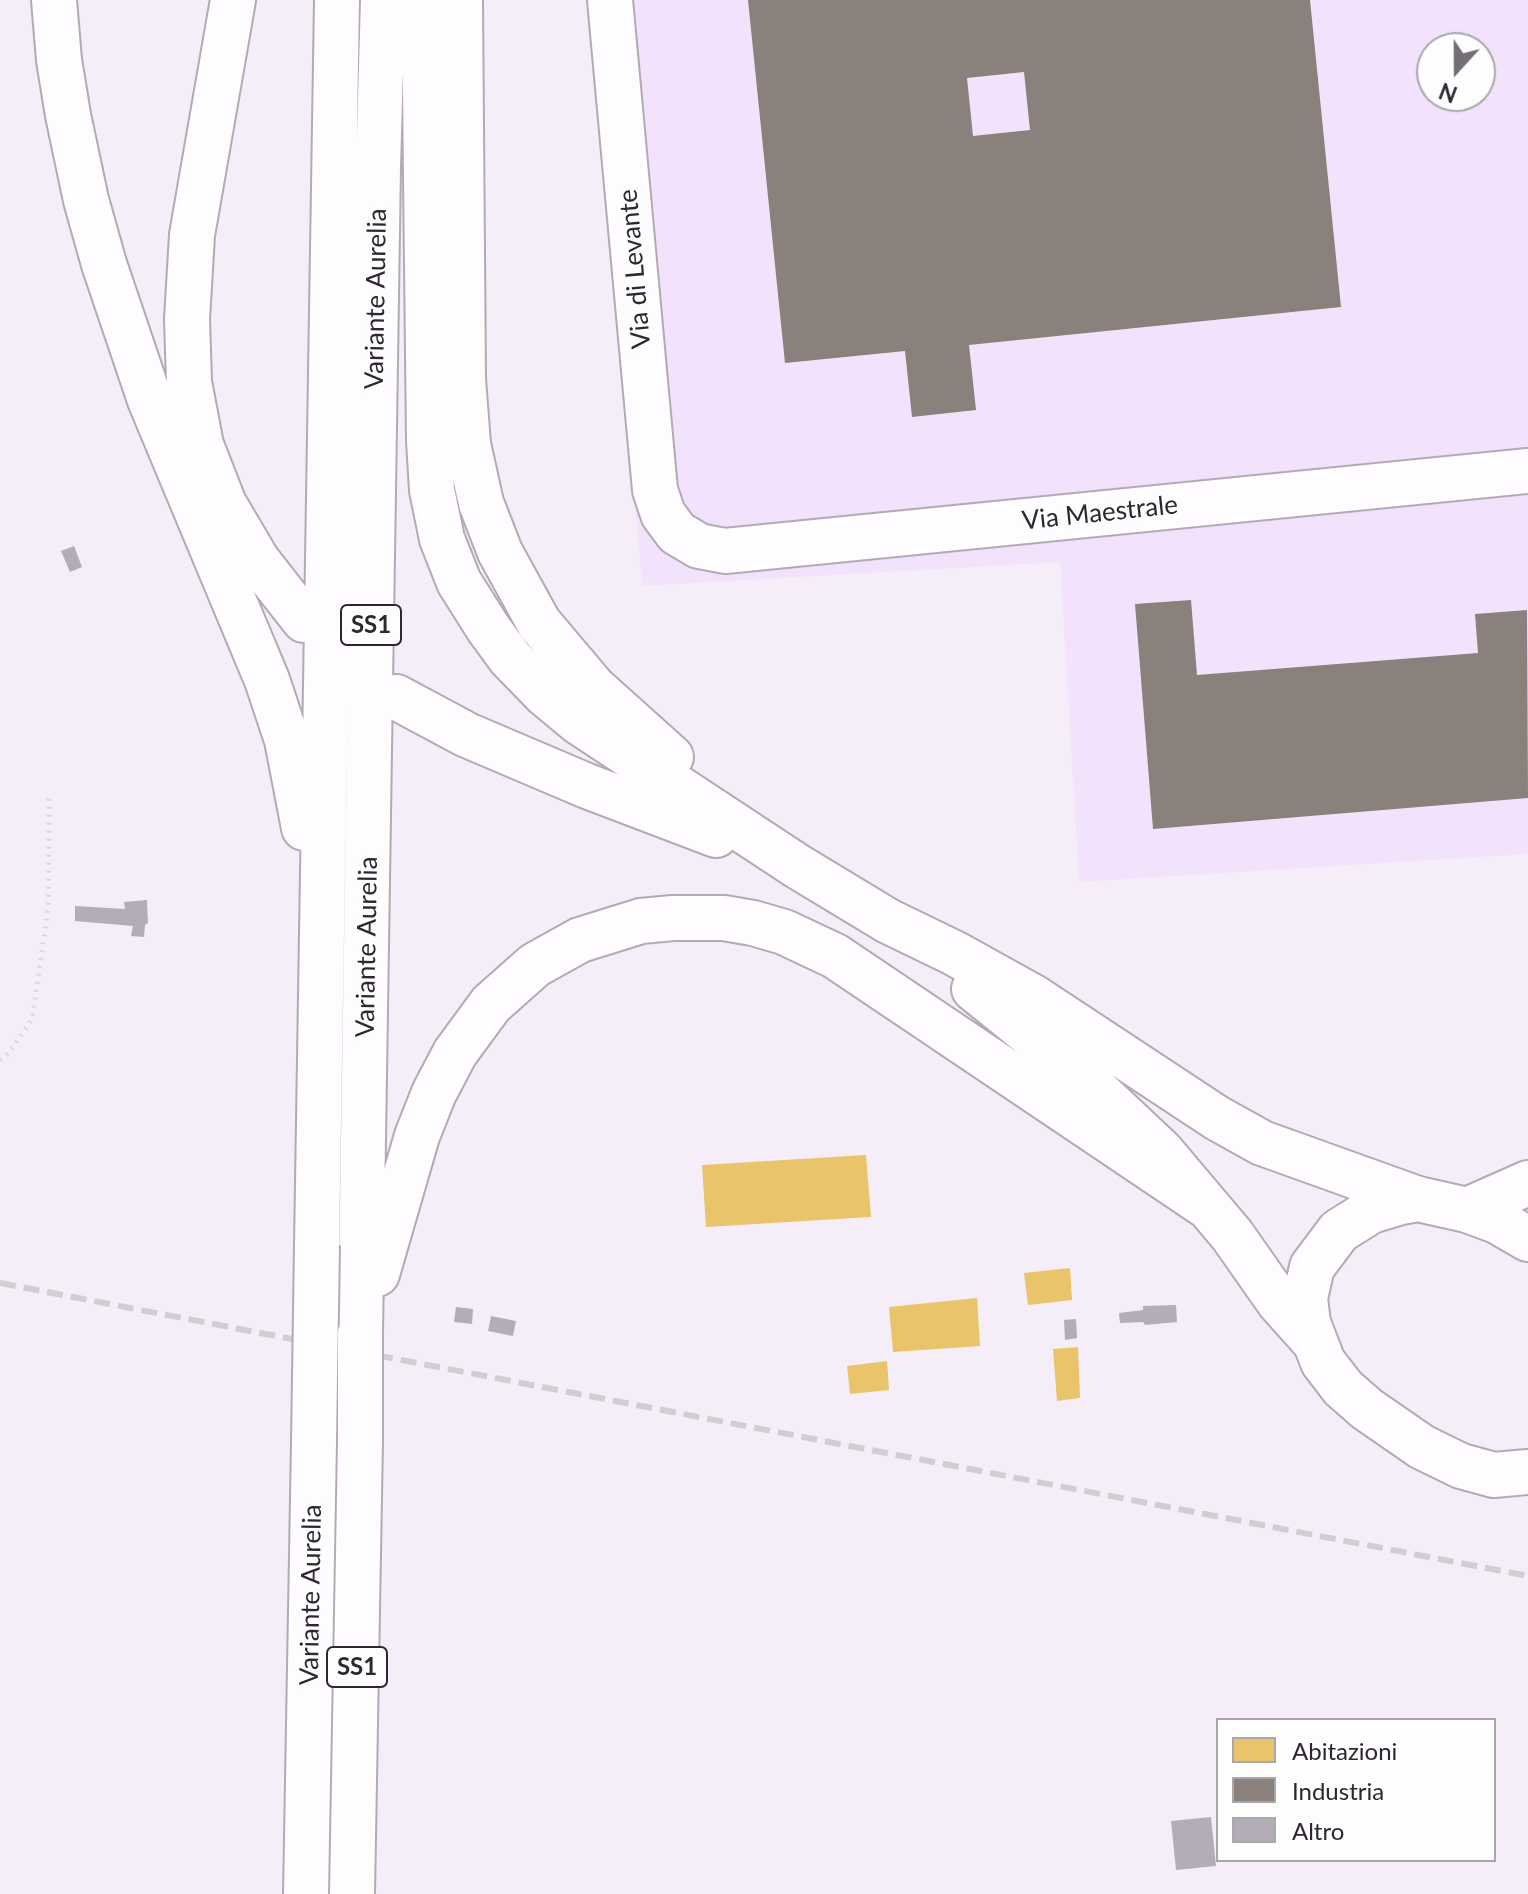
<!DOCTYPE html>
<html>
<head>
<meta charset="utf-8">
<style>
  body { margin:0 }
  #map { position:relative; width:1528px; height:1894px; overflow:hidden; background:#f5eef8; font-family:Lato,sans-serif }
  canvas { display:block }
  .legend { position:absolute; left:1216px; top:1718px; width:280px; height:144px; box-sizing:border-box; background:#fdfdfd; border:2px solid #aaa7ab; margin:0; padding:10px 14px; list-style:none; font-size:24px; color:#2e2631 }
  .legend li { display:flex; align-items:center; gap:16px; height:40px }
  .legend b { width:40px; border:2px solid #aaa7ab }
  .north { position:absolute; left:1416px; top:32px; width:80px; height:80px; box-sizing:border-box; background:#fdfdfd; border:2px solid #aaa7ab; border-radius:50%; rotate:201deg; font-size:22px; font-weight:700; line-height:32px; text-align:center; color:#2e2631 }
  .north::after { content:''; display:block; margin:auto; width:28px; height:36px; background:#746c77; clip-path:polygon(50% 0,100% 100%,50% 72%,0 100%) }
</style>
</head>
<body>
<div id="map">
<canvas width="1528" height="1894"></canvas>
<ul class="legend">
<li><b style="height:22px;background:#e9c46a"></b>Abitazioni</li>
<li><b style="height:22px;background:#8a817c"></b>Industria</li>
<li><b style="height:22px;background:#b4adb7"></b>Altro</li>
</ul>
<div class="north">N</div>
</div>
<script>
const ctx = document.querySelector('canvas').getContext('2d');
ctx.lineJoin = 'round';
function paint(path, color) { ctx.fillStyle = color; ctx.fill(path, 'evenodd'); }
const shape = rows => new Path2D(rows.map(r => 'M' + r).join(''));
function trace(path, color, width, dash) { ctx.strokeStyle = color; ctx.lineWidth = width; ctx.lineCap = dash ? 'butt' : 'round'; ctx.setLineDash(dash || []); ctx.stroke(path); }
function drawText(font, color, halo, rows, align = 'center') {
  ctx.font = font + ' Lato,sans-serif'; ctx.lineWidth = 8; ctx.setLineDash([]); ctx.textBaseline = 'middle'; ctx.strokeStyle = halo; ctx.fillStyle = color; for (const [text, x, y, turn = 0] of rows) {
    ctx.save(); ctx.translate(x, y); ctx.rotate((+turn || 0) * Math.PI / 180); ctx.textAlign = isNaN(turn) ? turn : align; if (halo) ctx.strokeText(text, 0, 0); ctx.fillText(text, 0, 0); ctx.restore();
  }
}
const built = shape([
  [593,0,1528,0,1528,854,1079,882,1060,562,642,586],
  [1432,48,1480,48,1480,96,1432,96]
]);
const homes = shape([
  [866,1155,871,1217,706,1227,702,1165],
  [1070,1268,1072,1300,1028,1305,1024,1273],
  [977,1298,980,1346,893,1352,889,1307],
  [1078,1347,1080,1398,1057,1401,1053,1349],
  [887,1361,889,1390,850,1394,847,1366]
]);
const industry = shape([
  [748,0,1310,0,1341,307,969,345,976,410,912,417,905,351,785,363],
  [1024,72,1030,130,973,136,967,78],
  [1191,600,1197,675,1478,653,1475,614,1527,610,1528,798,1153,829,1135,604]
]);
const building = shape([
  [74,546,82,567,70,572,61,551],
  [147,900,148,923,145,925,144,937,131,936,133,926,75,921,75,906,125,909,124,902],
  [1176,1305,1177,1322,1145,1325,1143,1322,1120,1323,1119,1313,1143,1310,1143,1306],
  [456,1307,473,1309,472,1324,454,1322],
  [491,1316,516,1321,513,1336,488,1331],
  [1076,1319,1077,1338,1065,1340,1064,1320],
  [1211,1817,1216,1866,1176,1870,1171,1821]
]);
const path = shape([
  [0,1060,9,1053,32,1019,48,910,49,796]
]);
const minor = shape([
  [610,0,655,490,663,514,677,533,699,546,725,551,1528,471],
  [1467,1210,1528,1183],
  [1528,1239,1497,1221,1467,1210,1418,1199,1401,1202,1371,1211,1339,1231,1312,1267,1305,1298,1308,1323,1323,1362,1343,1388,1367,1409,1422,1447,1461,1466,1494,1475,1528,1472]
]);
const highway = shape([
  [54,0,59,60,68,115,86,200,104,264,150,400,267,680,287,740,304,828],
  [233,0,192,235,187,319,189,382,201,445,224,504,257,560,304,620],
  [424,0,429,441,432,490,442,539,459,582,488,628,510,658,545,694,580,723,797,866,888,921,954,953,1035,998,1217,1118,1262,1143,1418,1199],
  [460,0,463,379,468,444,481,503,500,552,539,623,593,687,671,757],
  [396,697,467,735,587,786,716,835],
  [974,989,1078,1073,1161,1151,1232,1235,1279,1302,1313,1340],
  [317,1245,337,0],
  [377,1274,417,1136,434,1093,455,1053,491,1004,535,965,580,940,641,921,673,918,724,918,753,923,784,932,835,956,1205,1205],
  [360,1334,378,167,383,0],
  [306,1894,314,1442],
  [352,1894,360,1440]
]);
const rail = shape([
  [0,1283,1528,1576]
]);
const highwayBridge = shape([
  [360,1440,360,1334],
  [314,1442,317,1245]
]);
const shields = [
  [371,625,60],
  [357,1667,60]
];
const shieldNames = [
  ["SS1",371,625],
  ["SS1",357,1667]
];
const streetNames = [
  ["Via di Levante",635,269,-95],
  ["Variante Aurelia",376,299,-89],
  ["Via Maestrale",1100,513,-6],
  ["Variante Aurelia",367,947,-89],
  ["Variante Aurelia",311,1595,-89]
];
paint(built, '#f3e2fb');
paint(homes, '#e9c46a');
paint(industry, '#8a817c');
paint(building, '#b4adb7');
trace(minor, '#b1abb5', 48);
trace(highway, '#b1abb5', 48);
trace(path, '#dbd9db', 5, [2, 6]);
trace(minor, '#fefcfe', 44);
trace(highway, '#fefcfe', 44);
trace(rail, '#d0ced0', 6, [16, 8]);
trace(highwayBridge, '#b1abb5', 48, []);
trace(highwayBridge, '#fefcfe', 44);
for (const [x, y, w] of shields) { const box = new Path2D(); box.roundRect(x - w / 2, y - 20, w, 40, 6); ctx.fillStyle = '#fdfdfd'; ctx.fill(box); trace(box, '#2e2631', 2); }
drawText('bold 24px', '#2e2631', null, shieldNames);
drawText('26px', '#2e2631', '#fdfdfd', streetNames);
</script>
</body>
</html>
